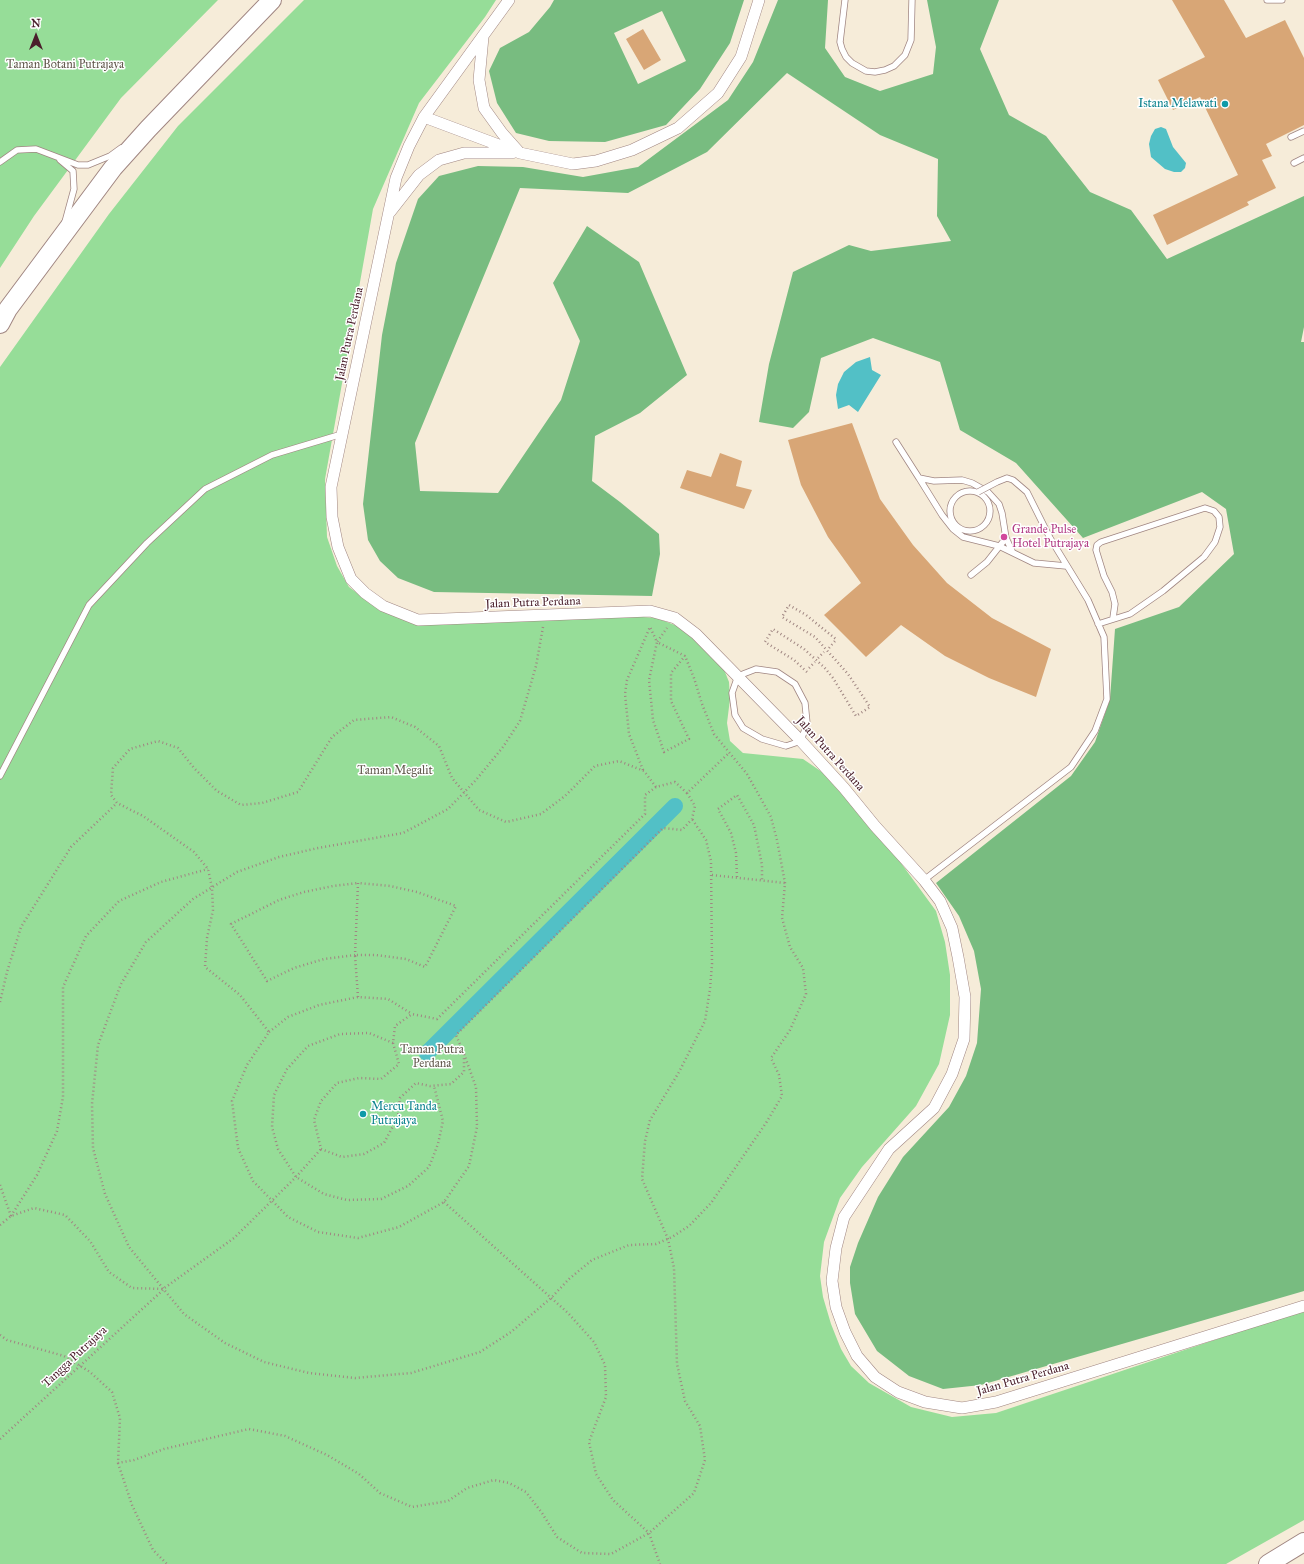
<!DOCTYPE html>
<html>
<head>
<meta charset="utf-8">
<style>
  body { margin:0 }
  #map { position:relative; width:1304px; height:1564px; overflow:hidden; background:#f6ecd9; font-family:"IM FELL Great Primer",serif }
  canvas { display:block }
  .north { position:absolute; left:16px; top:16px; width:40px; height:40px; -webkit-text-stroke:3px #fff; paint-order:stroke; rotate:0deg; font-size:11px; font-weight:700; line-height:16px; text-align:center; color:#4a1f2b }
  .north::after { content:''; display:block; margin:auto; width:14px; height:18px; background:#4a1f2b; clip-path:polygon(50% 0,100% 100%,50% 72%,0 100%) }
</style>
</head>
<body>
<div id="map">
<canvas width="1304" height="1564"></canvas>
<div class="north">N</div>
</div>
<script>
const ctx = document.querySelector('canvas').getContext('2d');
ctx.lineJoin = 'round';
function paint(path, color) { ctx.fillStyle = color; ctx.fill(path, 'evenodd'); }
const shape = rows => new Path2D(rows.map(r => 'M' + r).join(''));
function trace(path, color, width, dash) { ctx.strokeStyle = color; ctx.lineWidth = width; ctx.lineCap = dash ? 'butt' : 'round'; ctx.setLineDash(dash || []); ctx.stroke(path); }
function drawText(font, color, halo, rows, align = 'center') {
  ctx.font = font + ' "IM FELL Great Primer",serif'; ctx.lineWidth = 3; ctx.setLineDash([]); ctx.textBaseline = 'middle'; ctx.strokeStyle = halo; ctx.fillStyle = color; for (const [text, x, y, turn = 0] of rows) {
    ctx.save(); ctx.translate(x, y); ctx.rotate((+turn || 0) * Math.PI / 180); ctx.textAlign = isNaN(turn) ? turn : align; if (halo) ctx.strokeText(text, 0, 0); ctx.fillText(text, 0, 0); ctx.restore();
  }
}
const green = shape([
  [0,0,218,0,121,98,34,216,0,268],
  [304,0,496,0,485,17,419,103,373,209,325,479,327,537,337,566,349,587,380,610,402,619,431,625,629,616,657,618,677,626,702,644,723,667,729,682,730,699,727,723,730,741,743,753,803,759,822,772,890,848,936,911,945,942,950,975,950,1015,939,1064,916,1106,862,1167,840,1198,824,1242,820,1276,823,1297,831,1324,841,1349,851,1366,869,1383,911,1407,952,1417,996,1413,1304,1310,1304,1520,1226,1564,0,1564,0,367,109,214,178,126]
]);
const forest = shape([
  [554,0,744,0,730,43,700,89,666,125,605,142,549,141,516,133,497,103,489,71,500,48,529,32,550,7],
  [662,11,686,61,638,84,614,33],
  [778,0,828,0,825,48,845,77,880,91,933,74,936,47,927,0,999,0,980,49,1009,115,1046,136,1090,192,1131,210,1167,259,1304,196,1304,327,1301,342,1304,342,1304,1291,981,1385,943,1389,909,1376,877,1351,855,1314,850,1283,850,1267,858,1243,878,1197,903,1157,949,1107,966,1076,977,1043,981,989,974,951,959,916,936,883,1071,776,1095,742,1110,699,1115,629,1179,607,1234,554,1226,509,1202,492,1083,538,1016,463,960,430,940,362,873,338,821,358,809,412,793,428,759,422,769,364,793,272,849,245,871,251,951,241,937,216,938,159,880,135,787,73,707,152,628,193,520,188,415,443,420,491,498,493,561,400,580,341,553,283,587,226,639,262,687,375,640,413,595,436,592,481,620,502,659,534,660,554,652,596,434,592,398,578,380,561,368,540,363,504,382,335,396,263,418,199,439,176,478,166,523,167,583,177,638,167,728,100,753,62]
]);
const water = shape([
  [1161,127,1166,129,1173,147,1186,163,1185,168,1181,172,1174,172,1165,169,1151,157,1149,144,1151,136,1155,129],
  [870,357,872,370,881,375,858,412,849,405,838,409,836,395,838,384,844,372,856,362]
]);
const canal = shape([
  [427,1053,675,806]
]);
const building = shape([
  [1172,0,1224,0,1246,38,1285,20,1304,58,1304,125,1266,144,1272,156,1262,160,1276,188,1247,202,1249,205,1167,245,1153,215,1238,175,1200,97,1173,110,1158,80,1205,57],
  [643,29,661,60,644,70,626,39],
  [852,423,880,499,913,545,947,583,992,618,1051,649,1036,697,989,678,945,656,901,625,866,657,824,615,861,583,828,537,801,485,788,440],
  [720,453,742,461,736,486,752,490,744,509,680,488,687,470,711,477]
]);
const path = shape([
  [543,627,536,666,520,721,503,747,476,780,448,809,403,833,318,848,279,857,237,872,193,899,146,942,121,984,98,1045,92,1104,93,1148,105,1194,129,1247,184,1314,225,1343,264,1362,309,1373,355,1378,411,1373,480,1352,511,1332,551,1298,569,1279,592,1260,629,1245,656,1244,672,1237,689,1226,711,1203,766,1123,782,1096,779,1075,771,1058,790,1030,806,994,803,968,790,947,782,918,785,883,777,840,771,817,756,790,747,774,714,734,702,704,694,678,685,656,657,642,667,628],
  [829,648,835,641],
  [818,658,824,652],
  [809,668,815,662],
  [807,672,794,660,765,642,773,629,804,649,824,667,833,678,856,716,870,707,848,674,815,637,782,617,789,605,806,615,837,640],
  [643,770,629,734,625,694,627,680,650,627,657,642,649,680,653,720,664,752,689,739,671,701,671,673,685,656],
  [687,793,675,782,656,787,645,795,645,814,437,1019,412,1014,395,1026,393,1043,399,1064,381,1079,359,1078,337,1083,321,1101,314,1120,321,1149,342,1157,364,1154,384,1143,398,1117,400,1098,416,1083,430,1086,451,1084,464,1072,464,1054,456,1035,663,828,682,830,692,819,695,806,687,793,729,753],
  [712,875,785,883],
  [737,877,736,853,731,833,718,809,737,795,754,825,762,865,762,880],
  [358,883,355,955,324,959,294,968,267,981,231,924,279,900,304,892,333,886,358,883],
  [358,997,355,955,376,955,406,959,425,967,456,906,417,892,390,886,358,883],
  [0,1002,7,972,21,927,71,847,117,803],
  [269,1032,288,1017,319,1005,358,997,388,999,412,1014],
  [393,1043,369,1033,340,1034,308,1046,287,1069,274,1095,272,1127,278,1149,296,1177,324,1194,347,1200,381,1199,408,1186,429,1167,438,1144,443,1121,434,1086],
  [464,1054,476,1087,477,1127,469,1166,444,1202,399,1227,358,1238,318,1232,288,1217,253,1181,238,1148,232,1101,247,1065,269,1032,240,995,205,967,207,938,213,910,212,888,208,869,194,852,143,816,117,803,111,795,113,768,130,749,158,741,178,748,194,768,217,791,241,805,262,803,298,792,332,737,354,720,391,717,415,727,439,746,452,778,479,810,506,822,541,814,565,796,595,766,619,761,644,771,656,787],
  [0,1185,11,1216],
  [444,1202,568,1313,594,1342,605,1365,606,1397,589,1442,596,1474,613,1500,649,1533,660,1564],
  [11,1216,37,1175,57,1131,63,1097,63,987,86,936,119,901,161,882,208,869],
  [0,1225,11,1216,34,1208,65,1215,90,1241,109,1272,132,1288,163,1289,234,1238,296,1177,321,1149],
  [0,1335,7,1340,64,1356,90,1372,112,1392,120,1418,118,1463,134,1460,164,1449,249,1429,285,1436,327,1455,359,1474,380,1493,412,1507,448,1501,467,1488,494,1480,509,1483,526,1492,542,1513,557,1537,582,1553,611,1554,649,1533,694,1493,705,1460,700,1426,685,1401,677,1364,674,1268,668,1239,642,1179,645,1141,650,1120,679,1072,705,1021,710,989,712,964,711,861,706,840,692,819],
  [0,1439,163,1290],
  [118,1463,132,1505,153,1550,167,1564]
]);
const service = shape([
  [845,0,840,42,842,49,846,57,852,63,866,71,875,72,885,70,894,66,905,55,911,40,912,0],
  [1267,0,1282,0],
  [1291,137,1304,131],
  [60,160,73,171,74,189,65,222],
  [0,162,17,150,36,149,78,165,88,165,110,156,121,148],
  [1294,163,1304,158],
  [896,442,919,478],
  '950 511a20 20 0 1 1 40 0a20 20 0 1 1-40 0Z',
  [1012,551,1006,538,1002,513,999,504,988,492,972,483,962,480,934,481,919,478,942,515,953,529,963,537,999,546,1034,563,1066,566],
  [971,575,987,562,1006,538],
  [1098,624,1130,614,1163,591,1204,557,1215,542,1220,527,1219,517,1214,511,1205,508,1101,542,1097,545,1096,550,1104,576,1112,592,1115,604,1113,618],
  [756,669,777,672,795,684,805,703,807,723,801,741,786,746,762,739,743,728,735,715,732,693,738,676,756,669],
  [0,776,89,605,147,543,205,489,272,455,342,434],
  [924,880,1071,767,1095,731,1107,699,1104,637,1088,600,1050,538]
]);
const minor = shape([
  [509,0,424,117,409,146,396,178,331,487,332,517,338,547,351,579,365,593,383,606,418,620,650,611,675,618,696,634,801,741,844,788,875,826,924,880,940,901,952,928,958,957,965,997,964,1039,952,1074,934,1108,889,1149,844,1217,836,1248,832,1281,836,1307,845,1332,857,1356,875,1377,898,1392,925,1402,962,1408,996,1402,1304,1306],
  [483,37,479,80,484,108,502,133,518,151],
  [424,117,520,153,573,164,596,161,632,150,678,128,718,93,741,57,759,0],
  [390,212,419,175,439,160,464,153,512,153]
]);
const primary = shape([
  [0,324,8,309,113,168,148,129,272,0],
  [1268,1564,1304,1542]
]);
const serviceBridge = shape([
  [978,492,997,482,1007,478,1013,480,1027,492,1050,538]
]);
const markers = [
  [1225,104,4,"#0f9aa8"],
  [1004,537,4,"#d1479c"],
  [363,1114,4,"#0f9aa8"]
];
const parkNames = [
  ["Taman Botani Putrajaya",65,65],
  ["Taman Megalit",395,771],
  ["Taman Putra",432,1050],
  ["Perdana",432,1064]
];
const cultureNames = [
  ["Istana Melawati",1217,104],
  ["Mercu Tanda",371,1107,"left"],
  ["Putrajaya",371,1121,"left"]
];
const streetNames = [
  ["Jalan Putra Perdana",350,334,-78],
  ["Jalan Putra Perdana",533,603,-2],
  ["Jalan Putra Perdana",830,754,48],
  ["Tangga Putrajaya",75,1357,-43],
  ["Jalan Putra Perdana",1023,1379,-16]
];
const hotelNames = [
  ["Grande Pulse",1012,530],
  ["Hotel Putrajaya",1012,544]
];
paint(green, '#96dd98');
paint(forest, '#78bc80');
paint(water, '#52c0c6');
trace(canal, '#52c0c6', 16);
paint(building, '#d8a676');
trace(service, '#a08682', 7);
trace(minor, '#a08682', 12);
trace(primary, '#a08682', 20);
trace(path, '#a08682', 2.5, [1, 3]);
trace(service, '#fff', 5.5);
trace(minor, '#fff', 11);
trace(primary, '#fff', 18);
trace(serviceBridge, '#a08682', 7, []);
trace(serviceBridge, '#fff', 5.5);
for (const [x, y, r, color] of markers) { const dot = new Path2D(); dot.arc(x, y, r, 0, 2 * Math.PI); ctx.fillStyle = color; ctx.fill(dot); trace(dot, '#fff', 1.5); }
drawText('12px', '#61584c', '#fff', parkNames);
drawText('12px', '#0d838f', '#fff', cultureNames, 'right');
drawText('12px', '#4a1f2b', '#fff', streetNames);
drawText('12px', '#b23c85', '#fff', hotelNames, 'left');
</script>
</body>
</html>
